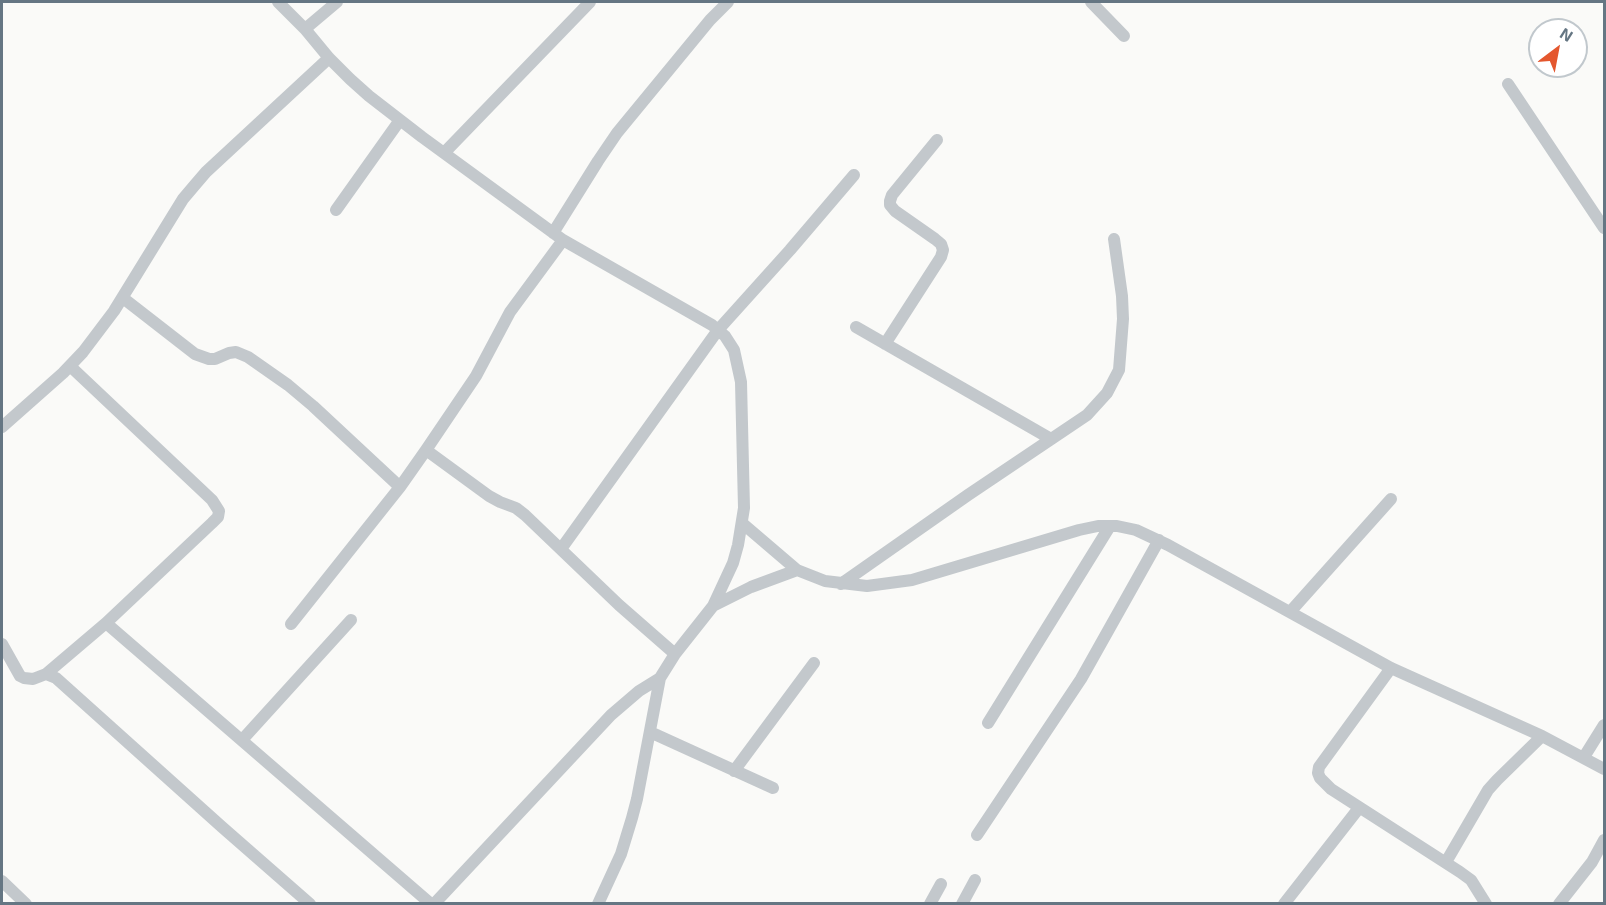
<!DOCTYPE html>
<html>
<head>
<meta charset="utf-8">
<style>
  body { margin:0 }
  #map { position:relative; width:1606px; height:905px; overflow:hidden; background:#fafaf8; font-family:"Exo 2",sans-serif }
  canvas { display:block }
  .frame { position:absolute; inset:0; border:3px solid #657683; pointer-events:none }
  .north { position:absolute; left:1528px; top:18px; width:60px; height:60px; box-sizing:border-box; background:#fff; border:2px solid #c1c8cd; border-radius:50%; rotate:32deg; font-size:16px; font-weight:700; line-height:24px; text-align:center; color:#657683 }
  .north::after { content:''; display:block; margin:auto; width:21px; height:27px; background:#e4572e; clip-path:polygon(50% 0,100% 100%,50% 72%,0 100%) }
</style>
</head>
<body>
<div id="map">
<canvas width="1606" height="905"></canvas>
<div class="frame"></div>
<div class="north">N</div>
</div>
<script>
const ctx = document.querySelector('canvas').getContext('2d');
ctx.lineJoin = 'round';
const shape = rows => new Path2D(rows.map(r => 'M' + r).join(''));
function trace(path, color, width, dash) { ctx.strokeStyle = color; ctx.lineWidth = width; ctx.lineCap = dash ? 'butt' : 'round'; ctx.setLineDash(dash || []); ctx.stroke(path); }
const minor = shape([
  [278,2,305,29,329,58,350,79,369,96,422,137,563,240,712,325,725,336,734,350,741,382,744,508,738,545,733,563,713,606,675,654,660,678,637,799,632,818,621,854,598,904],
  [1091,2,1124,36],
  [305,29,337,2],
  [1508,84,1604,228],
  [444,153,590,2],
  [336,210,400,120],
  [553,233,598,161,617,133,710,20,728,2],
  [123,298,195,354,209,359,215,359,229,353,236,352,248,357,288,385,313,406,400,487],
  [856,327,1051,439],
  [885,344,941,257,943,250,941,244,935,239,895,211,890,205,890,201,892,195,937,140],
  [70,366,212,500,219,511,218,517,212,523,106,623],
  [2,427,63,373,83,352,114,311,183,199,194,186,206,172,329,58],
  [426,450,489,496,500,502,516,508,525,515,619,605,675,654],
  [742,523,797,570,825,581,867,586,912,580,1079,530,1098,526,1117,526,1136,530,1168,545,1391,668,1542,736,1604,769],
  [561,549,718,330,790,250,854,175],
  [841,584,968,495,1087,415,1107,393,1119,370,1123,319,1122,296,1114,239],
  [713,606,751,587,797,570],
  [1290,612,1391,499],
  [291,624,400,487,426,450,476,376,510,312,563,240],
  [2,644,20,676,24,678,33,679,46,674,56,678,222,827,310,904],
  [1391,668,1319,767,1318,773,1320,778,1331,789,1460,872,1471,880,1486,904],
  [46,674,106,623,431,904],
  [988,723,1110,526],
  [650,732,773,788],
  [242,740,351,620],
  [1584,757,1604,725],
  [734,771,814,663],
  [977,835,1081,679,1159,540],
  [1446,862,1488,790,1497,780,1542,736],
  [2,881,26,904],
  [434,904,611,715,639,691,660,678],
  [930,904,941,884],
  [962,904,975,880],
  [1284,904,1359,808],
  [1559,904,1592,862,1604,840]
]);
trace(minor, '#c3c8cc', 12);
</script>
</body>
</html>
